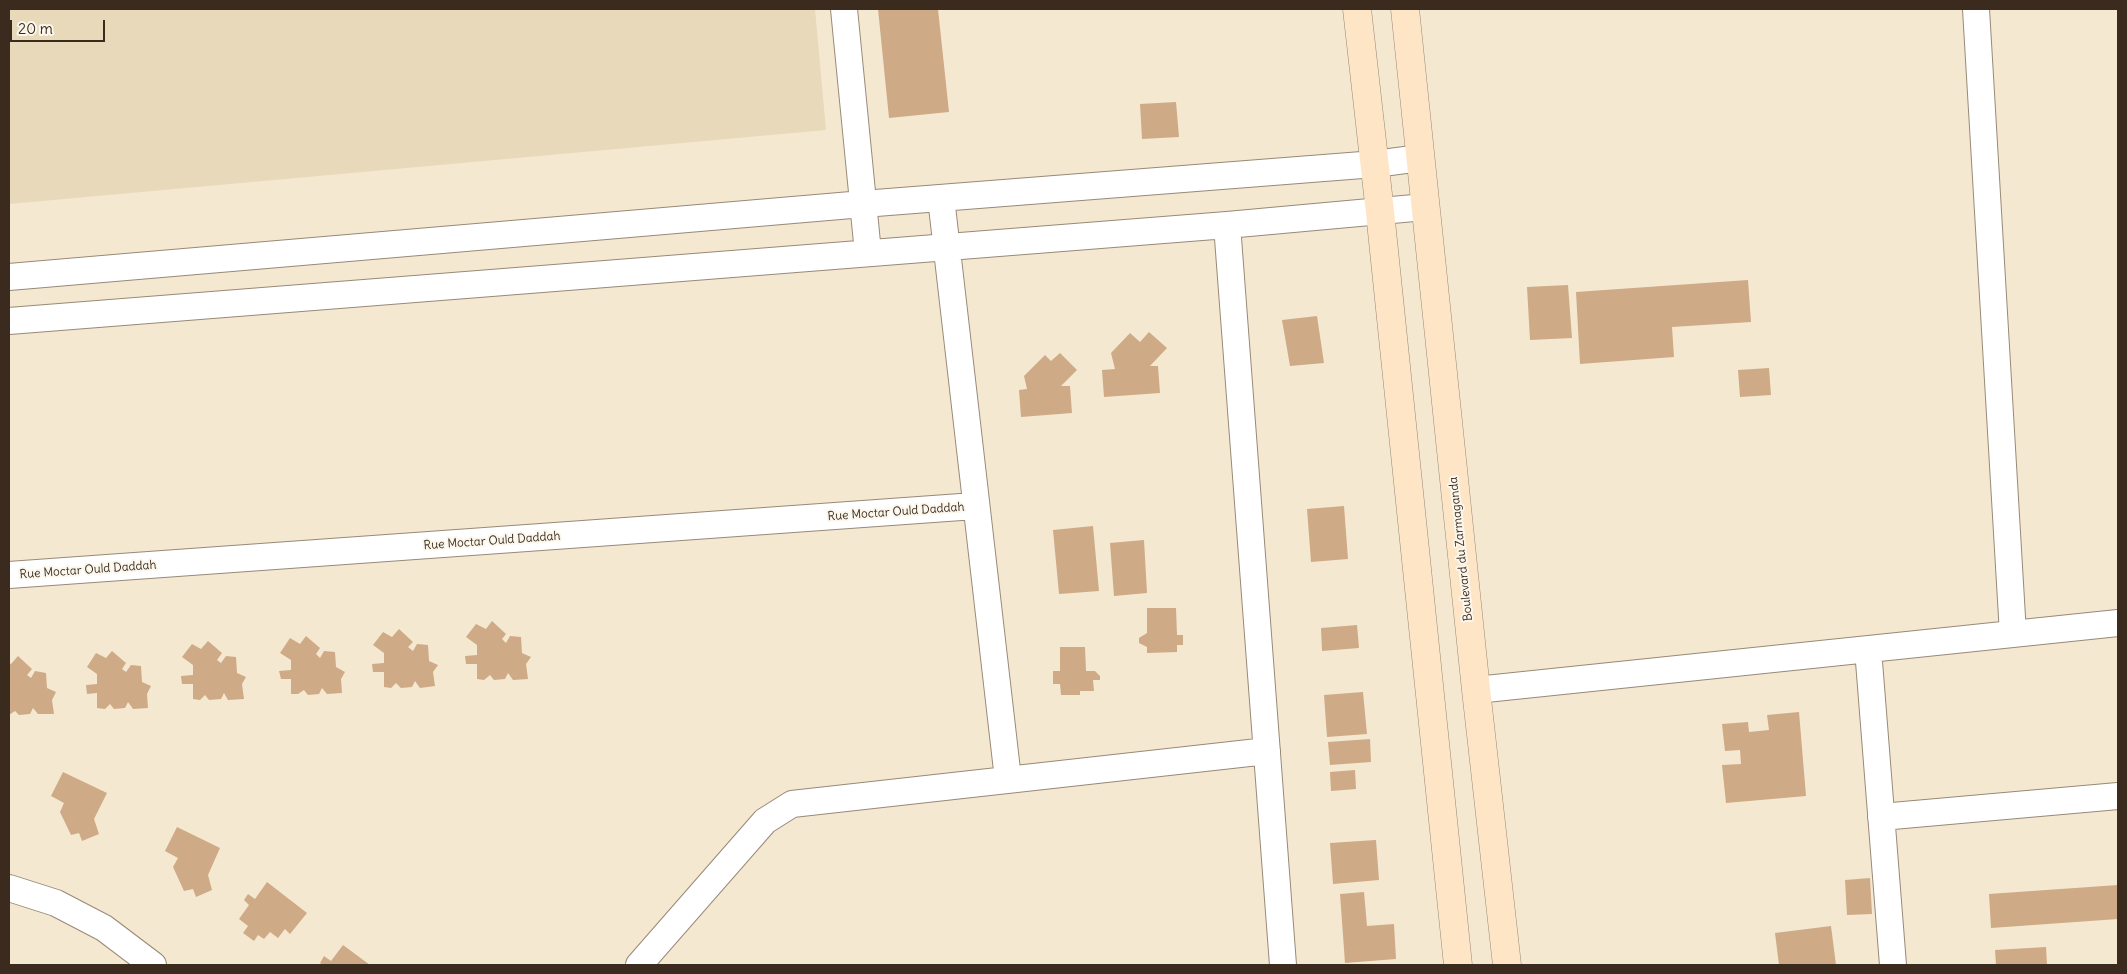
<!DOCTYPE html>
<html>
<head>
<meta charset="utf-8">
<style>
  body { margin:0 }
  #map { position:relative; width:2127px; height:974px; overflow:hidden; background:#f5e8d1; font-family:Delius,sans-serif }
  canvas { display:block }
  .frame { position:absolute; inset:0; border:10px solid #3b2a1e; pointer-events:none }
  .scale { position:absolute; left:10px; top:20px; width:95px; height:22px; box-sizing:border-box; border:2px solid #3b2a1e; border-top:0; padding-left:6px; font-size:15px; line-height:18px; white-space:nowrap; color:#3b2a1e; -webkit-text-stroke:4px #fbf7ec; paint-order:stroke }
</style>
</head>
<body>
<div id="map">
<canvas width="2127" height="974"></canvas>
<div class="frame"></div>
<div class="scale">20 m</div>
</div>
<script>
const ctx = document.querySelector('canvas').getContext('2d');
ctx.lineJoin = 'round';
function paint(path, color) { ctx.fillStyle = color; ctx.fill(path, 'evenodd'); }
const shape = rows => new Path2D(rows.map(r => 'M' + r).join(''));
function trace(path, color, width, dash) { ctx.strokeStyle = color; ctx.lineWidth = width; ctx.lineCap = dash ? 'butt' : 'round'; ctx.setLineDash(dash || []); ctx.stroke(path); }
function drawText(font, color, halo, rows, align = 'center') {
  ctx.font = font + ' Delius,sans-serif'; ctx.lineWidth = 4; ctx.setLineDash([]); ctx.textBaseline = 'middle'; ctx.strokeStyle = halo; ctx.fillStyle = color; for (const [text, x, y, turn = 0] of rows) {
    ctx.save(); ctx.translate(x, y); ctx.rotate((+turn || 0) * Math.PI / 180); ctx.textAlign = isNaN(turn) ? turn : align; if (halo) ctx.strokeText(text, 0, 0); ctx.fillText(text, 0, 0); ctx.restore();
  }
}
const built = shape([
  [9,9,815,9,826,130,9,204]
]);
const building = shape([
  [878,9,938,9,949,112,889,118],
  [1176,102,1179,137,1142,139,1140,104],
  [1748,280,1751,322,1672,327,1674,357,1580,364,1576,292],
  [1568,285,1572,338,1530,340,1527,287],
  [1317,316,1324,363,1290,366,1282,320],
  [1149,332,1167,348,1150,366,1158,366,1160,393,1104,397,1102,370,1115,369,1111,353,1130,333,1140,342],
  [1060,353,1077,370,1061,386,1070,386,1072,413,1021,417,1019,390,1027,389,1024,376,1045,355,1051,361],
  [1769,368,1771,395,1740,397,1738,370],
  [1344,506,1348,559,1311,562,1307,509],
  [1093,526,1099,591,1059,594,1053,530],
  [1144,540,1147,593,1114,596,1110,543],
  [1147,608,1176,608,1177,635,1183,635,1183,645,1177,645,1177,652,1147,653,1147,647,1139,643,1139,638,1147,633],
  [492,621,506,634,502,639,506,643,510,636,521,637,522,653,531,657,526,664,528,679,513,680,508,673,505,679,494,680,490,675,484,680,477,679,477,664,466,664,465,656,477,655,477,645,466,637,476,624,486,629],
  [1357,625,1359,648,1322,651,1321,628],
  [399,629,413,642,408,647,413,651,417,644,428,645,429,661,438,665,433,672,435,686,420,688,415,681,412,687,401,688,396,683,391,688,384,687,384,672,373,672,372,664,384,663,384,653,373,645,383,632,392,637],
  [306,636,320,648,316,654,320,658,324,651,335,652,336,667,345,672,341,679,342,693,327,694,322,688,319,694,308,695,304,690,298,694,291,694,291,679,281,679,279,671,291,670,291,660,280,653,290,638,300,644],
  [208,641,222,653,217,660,221,663,226,656,236,657,237,673,246,677,242,684,244,699,228,700,224,693,221,699,209,700,205,695,200,700,193,699,193,684,182,684,181,676,193,675,193,665,182,657,192,644,201,649],
  [1060,647,1085,647,1086,671,1095,671,1100,676,1100,680,1093,680,1094,691,1080,691,1080,695,1061,695,1060,684,1053,684,1053,671,1060,671],
  [112,651,126,663,122,669,126,672,131,665,141,666,142,682,151,686,147,694,148,708,133,709,128,702,125,708,114,709,110,704,105,709,97,708,97,693,87,694,86,685,97,684,97,674,87,667,96,653,106,658],
  [18,656,32,669,27,675,31,678,35,671,46,673,47,688,56,692,52,700,54,714,38,714,33,708,30,714,19,715,15,711,9,715,9,663,11,664],
  [1363,692,1367,734,1327,737,1324,695],
  [1799,712,1806,796,1726,803,1722,765,1741,764,1740,750,1725,751,1722,724,1748,722,1749,732,1769,730,1767,715],
  [1370,739,1371,762,1330,765,1328,742],
  [1355,770,1356,789,1331,791,1330,772],
  [63,772,107,793,94,819,99,834,82,841,79,833,71,835,60,812,64,803,51,796],
  [177,827,220,848,208,875,212,890,196,897,193,889,184,891,173,867,178,858,165,851],
  [1376,840,1379,880,1333,884,1330,843],
  [1870,878,1872,914,1847,915,1845,880],
  [267,882,307,913,290,934,285,929,278,938,270,932,264,939,258,935,254,941,243,933,248,926,239,919,249,905,244,900,248,894,255,899],
  [2118,885,2118,919,1991,928,1989,894],
  [1364,892,1367,926,1394,924,1396,959,1345,963,1340,894],
  [1831,926,1836,965,1779,965,1775,933],
  [343,945,370,965,323,965,320,963,324,956,331,961],
  [2046,947,2047,965,1996,965,1995,950]
]);
const street = shape([
  [844,9,868,253],
  [1976,9,2013,634],
  [941,198,1008,779],
  [1227,225,1283,965],
  [9,277,863,204,1375,164,1420,158],
  [9,321,1227,225,1425,207],
  [9,575,975,506],
  [1868,649,1893,965],
  [1476,690,2118,623],
  [1881,817,2118,796],
  [9,888,56,903,104,928,153,965],
  [639,965,765,821,792,804,1267,751]
]);
const secondary = shape([
  [1357,9,1380,212,1458,965],
  [1405,9,1476,690,1507,965]
]);
const streetNames = [
  ["Rue Moctar Ould Daddah",896,512,-4],
  ["Rue Moctar Ould Daddah",492,541,-4],
  ["Boulevard du Zarmaganda",1461,549,-96],
  ["Rue Moctar Ould Daddah",88,570,-4]
];
paint(built, '#e8d9ba');
paint(building, '#ceaa86');
trace(street, '#988978', 28);
trace(secondary, '#988978', 29);
trace(street, '#fff', 26);
trace(secondary, '#fee5c5', 28);
drawText('12px', '#3b2a1e', '#fbf7ec', streetNames);
</script>
</body>
</html>
